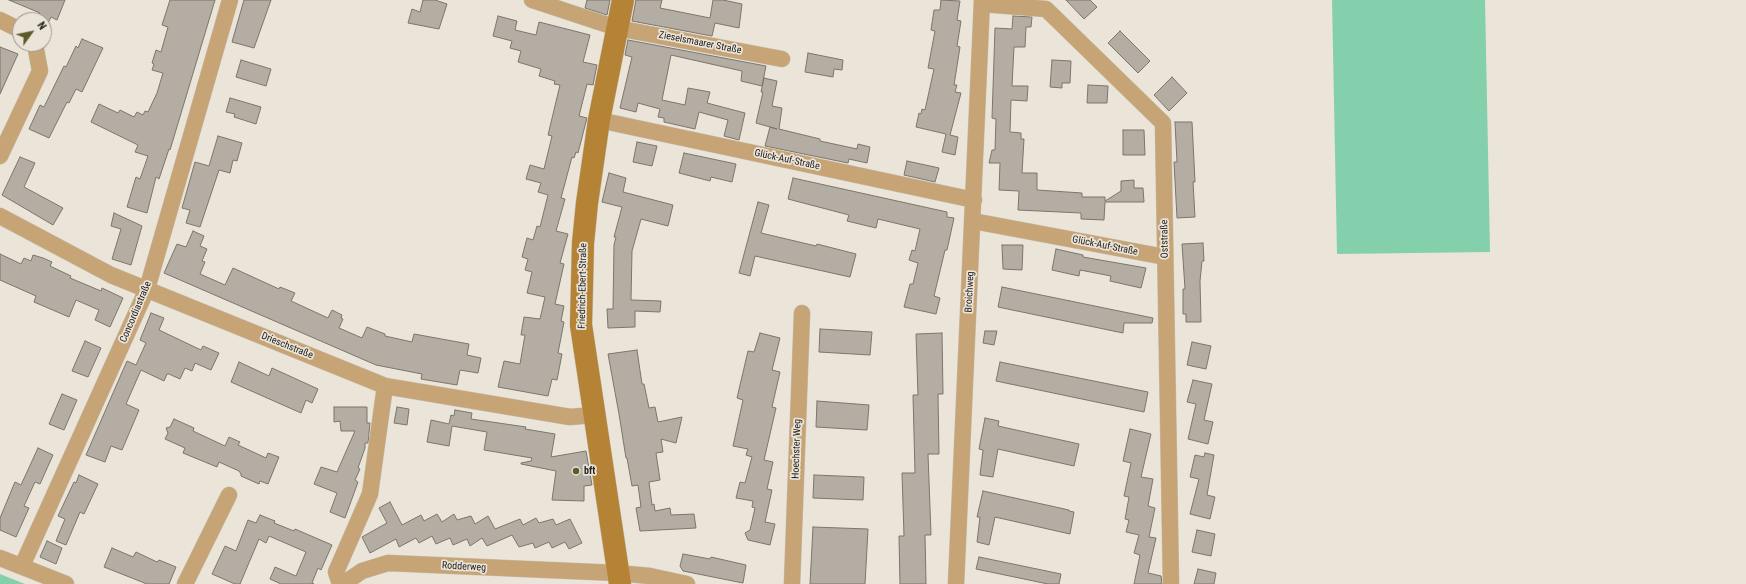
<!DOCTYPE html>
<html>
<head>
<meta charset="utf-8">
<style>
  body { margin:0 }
  #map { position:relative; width:1746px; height:584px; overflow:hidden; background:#ebe4d9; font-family:"Roboto Condensed",sans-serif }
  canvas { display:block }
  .north { position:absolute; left:12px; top:12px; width:40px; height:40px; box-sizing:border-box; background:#ebe4d9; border:1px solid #9c968e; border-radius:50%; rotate:57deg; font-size:11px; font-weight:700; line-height:16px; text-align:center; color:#25221e }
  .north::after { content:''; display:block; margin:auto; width:14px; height:18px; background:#5b5c29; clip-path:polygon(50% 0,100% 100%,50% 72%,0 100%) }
</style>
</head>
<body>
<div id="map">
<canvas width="1746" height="584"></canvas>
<div class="north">N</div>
</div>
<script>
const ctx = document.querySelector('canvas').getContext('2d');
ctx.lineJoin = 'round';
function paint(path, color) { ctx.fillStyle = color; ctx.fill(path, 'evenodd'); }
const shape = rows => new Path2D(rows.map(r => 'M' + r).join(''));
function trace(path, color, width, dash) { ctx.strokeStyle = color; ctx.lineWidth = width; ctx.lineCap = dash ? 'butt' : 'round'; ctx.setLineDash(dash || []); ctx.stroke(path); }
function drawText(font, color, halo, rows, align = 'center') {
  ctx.font = font + ' "Roboto Condensed",sans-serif'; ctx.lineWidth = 3.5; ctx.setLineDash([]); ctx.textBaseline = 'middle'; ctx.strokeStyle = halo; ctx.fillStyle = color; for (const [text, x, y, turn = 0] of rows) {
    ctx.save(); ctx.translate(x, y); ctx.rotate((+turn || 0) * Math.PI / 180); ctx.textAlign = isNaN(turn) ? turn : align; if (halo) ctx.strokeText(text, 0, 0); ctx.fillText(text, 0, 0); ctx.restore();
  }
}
const green = shape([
  [1332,0,1485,0,1490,252,1337,254],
  [0,574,25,584,0,584]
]);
const building = shape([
  [9,0,65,0,57,20,51,17,48,23,37,19,40,13,9,0],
  [170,0,215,0,170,150,169,149,159,179,156,177,147,213,127,207,136,177,140,179,148,156,135,152,138,145,91,122,99,104,118,113,120,110,134,117,137,112,143,115,145,111,148,112,157,93,163,73,152,70,154,64,152,63,156,50,161,52,168,27,162,25,170,0],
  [244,0,271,0,254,48,232,42,244,0],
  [423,0,435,0,447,4,439,29,408,23,412,9,420,12,423,0],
  [587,0,610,0,607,15,585,8,587,0],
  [636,0,662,0,660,8,710,18,713,0,723,0,742,4,739,28,715,23,712,36,632,21,636,0],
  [941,0,960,1,957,20,961,21,957,46,960,47,954,85,957,85,955,92,961,93,950,135,958,137,955,155,942,152,946,134,916,127,919,113,921,114,922,109,925,110,934,69,928,68,935,31,931,30,934,10,940,10,941,0],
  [1066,0,1090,0,1097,7,1084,19,1066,0],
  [498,16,517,21,515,30,536,35,539,22,590,35,583,62,597,65,593,85,587,84,579,116,587,118,578,153,576,152,574,158,572,157,561,198,565,199,556,231,568,234,560,263,564,264,555,304,564,306,561,321,564,322,558,353,562,354,557,380,552,379,548,396,498,387,504,361,520,364,525,335,521,335,524,317,540,319,545,297,527,293,532,272,525,270,528,259,522,257,527,238,533,240,537,226,540,227,548,195,538,192,541,183,526,179,530,165,544,169,552,136,548,135,560,85,554,84,555,81,539,76,541,69,518,62,521,51,510,48,512,41,493,36,498,16],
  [1013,16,1032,17,1031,27,1026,27,1025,47,1014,47,1012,86,1028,86,1027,101,1011,100,1010,132,1021,133,1021,139,1024,139,1022,173,1037,173,1037,190,1082,193,1082,197,1105,197,1105,201,1121,191,1121,181,1134,180,1134,188,1143,188,1144,202,1105,202,1104,220,1081,219,1081,213,1018,210,1019,191,999,190,1000,163,989,163,992,150,995,150,996,119,992,118,995,28,1012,29,1013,16],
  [1120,31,1150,61,1138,73,1108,43,1120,31],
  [82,39,103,48,82,92,76,89,69,103,67,102,49,138,29,129,40,105,44,107,64,66,66,67,76,46,78,48,82,39],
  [628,40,766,66,762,86,741,81,742,71,671,55,662,100,685,105,688,88,710,92,707,103,745,113,739,140,724,136,728,120,699,112,695,129,664,122,664,118,658,117,660,109,638,103,636,112,620,108,632,57,625,55,628,40],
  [0,47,18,54,0,94,0,47],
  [808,53,843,60,842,70,834,69,833,77,805,72,808,53],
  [241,60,271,69,266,86,236,77,241,60],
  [1052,60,1071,61,1070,83,1062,83,1062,88,1050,87,1052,60],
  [1172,77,1187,93,1169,111,1154,95,1172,77],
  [764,78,777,81,772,106,782,108,779,129,820,139,820,141,857,149,858,144,870,147,867,163,849,159,848,163,765,146,770,127,777,129,756,123,763,92,761,92,764,78],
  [1088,85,1108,86,1107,103,1087,103,1088,85],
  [230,98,261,107,256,124,234,117,235,114,226,112,230,98],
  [1175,122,1192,122,1195,182,1193,182,1195,217,1177,218,1174,162,1177,162,1175,122],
  [1123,130,1144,130,1145,155,1123,155,1123,130],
  [218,136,242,143,237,161,233,160,230,173,219,170,200,227,186,223,190,210,182,208,195,162,209,166,218,136],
  [637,142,657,146,652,166,633,162,637,142],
  [684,153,736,164,732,182,711,177,710,181,679,173,684,153],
  [20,157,35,163,24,187,63,208,53,225,2,195,20,157],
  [907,161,939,168,935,182,904,175,907,161],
  [609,173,626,178,623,192,673,205,668,226,641,219,632,251,631,300,661,301,660,312,635,311,635,327,608,328,607,309,613,309,614,245,616,237,614,237,622,207,602,202,609,173],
  [793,178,947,212,947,217,954,218,947,250,945,250,934,296,940,298,936,314,904,307,910,284,913,284,918,263,909,260,912,250,915,251,920,229,878,219,876,228,847,221,849,215,788,199,793,178],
  [758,202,769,205,761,233,816,246,817,244,856,254,850,277,755,256,750,276,739,273,758,202],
  [114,213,142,226,131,265,112,259,121,229,111,226,114,213],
  [193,231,204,236,200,246,207,249,202,261,205,262,200,274,225,285,233,268,279,289,280,287,295,293,291,301,328,318,332,310,342,315,341,318,343,319,339,328,362,338,367,327,385,334,385,336,412,342,414,334,469,344,467,355,481,358,478,373,460,370,457,385,421,379,422,374,376,365,164,273,177,244,186,247,193,231],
  [1203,243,1204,261,1202,261,1200,281,1201,322,1186,322,1186,314,1183,314,1183,289,1185,289,1182,244,1203,243],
  [1002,245,1023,245,1022,270,1003,269,1002,245],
  [1056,249,1083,255,1083,257,1146,268,1141,288,1110,281,1111,276,1080,270,1079,276,1052,270,1056,249],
  [0,254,21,264,24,258,31,261,33,255,43,258,52,262,50,266,71,276,70,278,101,291,102,288,123,298,110,327,95,320,99,310,76,300,69,317,34,302,36,296,0,280,0,254],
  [1002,287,1153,318,1152,323,1124,323,1123,333,998,307,1002,287],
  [151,313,164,318,159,330,201,350,203,346,219,353,211,370,195,363,192,371,185,368,180,379,169,374,167,374,164,381,141,370,126,404,139,410,122,450,111,446,105,462,86,455,127,361,136,365,146,343,140,340,151,313],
  [820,329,872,332,870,355,819,352,820,329],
  [985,331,997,331,994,345,983,343,985,331],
  [760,333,780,338,772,370,780,372,772,407,776,408,764,460,773,462,767,489,772,490,765,522,775,524,770,545,748,540,745,533,750,530,755,508,752,507,753,501,736,498,740,482,745,483,752,457,746,455,748,449,733,446,743,400,737,398,748,351,754,352,760,333],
  [942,333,943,394,938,394,939,454,928,454,931,535,925,535,926,584,900,584,899,536,904,536,902,473,915,473,913,395,918,395,916,334,942,333],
  [85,341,101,348,88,377,72,371,85,341],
  [1192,342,1211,346,1206,369,1187,365,1192,342],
  [637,350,642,384,644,384,649,408,655,407,658,422,682,417,676,443,661,439,663,452,656,453,660,480,649,482,652,505,654,504,655,511,670,508,671,515,694,514,696,528,640,531,636,508,641,507,638,485,632,486,627,458,626,458,619,414,608,354,637,350],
  [239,362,269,376,272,368,318,389,312,403,306,400,301,413,231,382,239,362],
  [1000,362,1148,392,1144,412,996,381,1000,362],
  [1193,380,1212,384,1204,420,1213,422,1208,444,1188,439,1196,404,1187,402,1193,380],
  [62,394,77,400,64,430,49,424,62,394],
  [817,401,869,405,867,430,816,427,817,401],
  [334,407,367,407,367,423,370,423,368,443,365,443,365,448,358,468,360,469,355,480,358,482,345,518,330,512,337,493,314,484,321,467,337,472,355,431,341,431,340,421,334,422,334,407],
  [397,407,409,409,407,425,394,423,397,407],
  [455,410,472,413,471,419,526,427,525,429,555,434,551,457,586,451,592,485,584,486,584,501,552,500,556,471,521,464,521,463,531,461,532,458,484,450,487,432,452,426,449,446,427,442,431,420,449,424,451,415,454,416,455,410],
  [985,418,999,421,998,426,1079,444,1074,466,998,449,993,477,980,475,983,450,979,449,985,418],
  [174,419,194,428,193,431,225,446,229,437,240,442,238,445,266,458,268,453,279,457,268,484,260,481,259,484,241,476,241,474,239,471,219,462,217,467,183,453,185,448,165,439,168,433,166,428,170,427,174,419],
  [1130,429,1151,434,1141,477,1153,479,1148,506,1155,508,1149,537,1156,538,1148,573,1161,576,1162,584,1134,584,1140,555,1134,553,1139,535,1126,532,1129,520,1125,519,1129,497,1124,496,1131,463,1123,461,1130,429],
  [38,448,53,455,40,484,35,482,24,506,29,508,16,537,0,530,0,518,15,482,21,485,38,448],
  [1205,453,1214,455,1207,495,1215,497,1210,519,1190,514,1199,479,1190,477,1195,455,1204,457,1205,453],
  [79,475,98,484,84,514,80,512,66,545,56,541,65,519,58,516,74,482,76,483,79,475],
  [814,475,864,477,863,500,813,498,814,475],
  [983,491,1069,510,1069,511,1074,512,1070,534,995,517,989,545,977,542,980,517,977,517,983,491],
  [390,502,402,525,421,515,424,521,437,514,442,522,454,514,457,520,471,516,475,524,488,516,495,529,520,519,523,525,536,518,539,523,553,519,556,525,570,519,582,543,569,549,565,542,552,548,549,542,535,548,533,543,519,547,512,535,487,546,482,538,470,546,467,539,453,545,450,538,436,544,432,536,419,543,416,538,399,547,396,539,370,553,362,537,387,523,379,508,390,502],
  [260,515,275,521,274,523,294,531,295,529,332,545,321,570,318,568,312,583,314,584,281,584,270,579,275,567,296,576,306,552,269,536,266,543,259,539,240,584,235,584,212,574,225,546,236,551,248,520,256,523,260,515],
  [813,527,868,529,865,584,810,584,813,527],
  [1197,530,1215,534,1211,556,1192,552,1197,530],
  [47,541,62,548,56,564,40,557,47,541],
  [112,548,133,557,136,552,157,562,159,560,176,567,169,584,147,584,104,567,112,548],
  [683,554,710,559,711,557,746,565,743,583,683,571,680,566,683,554],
  [979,557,1061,574,1059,584,1048,584,976,569,979,557],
  [1198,569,1216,573,1214,584,1194,584,1198,569]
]);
const minor = shape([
  [532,0,617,28,782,59],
  [982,4,1046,9,1163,123,1171,584],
  [0,20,20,30],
  [599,120,974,200],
  [0,156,40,71,35,44],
  [0,216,111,275,385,386,570,417,593,415],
  [973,221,1165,257],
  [0,558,66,584],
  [22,566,147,289,230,0],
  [185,584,229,495],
  [340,584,336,572,370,494,385,386],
  [343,584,362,571,388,563,617,573,650,576,687,584],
  [792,584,802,313],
  [956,584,982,0]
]);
const secondary = shape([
  [620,584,581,325,583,243,587,203,599,120,623,0]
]);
const markers = [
  [576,471,4,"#5b5c29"]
];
const streetNames = [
  ["Zieselsmaarer Straße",700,43,11],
  ["Glück-Auf-Straße",787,160,12],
  ["Oststraße",1165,239,-91],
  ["Glück-Auf-Straße",1105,246,11],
  ["Friedrich-Ebert-Straße",583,286,-89],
  ["Broichweg",970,292,-87],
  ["Concordiastraße",136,312,-67],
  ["Drieschstraße",287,346,22],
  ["Hoechster Weg",797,449,-88],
  ["Rodderweg",464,567,3]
];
const poiNames = [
  ["bft",584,471]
];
paint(green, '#84d0ad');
paint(building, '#b4ada3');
trace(building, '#7b756b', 1);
trace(minor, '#c7c1b7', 17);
trace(secondary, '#c7c1b7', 23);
trace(minor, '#c6a475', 16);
trace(secondary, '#b58335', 22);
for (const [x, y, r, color] of markers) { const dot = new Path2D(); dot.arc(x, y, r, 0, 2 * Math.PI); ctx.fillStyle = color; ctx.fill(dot); trace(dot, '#ebe4d9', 1.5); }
drawText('10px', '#25221e', '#ebe4d9', streetNames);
drawText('bold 10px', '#25221e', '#ebe4d9', poiNames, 'left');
</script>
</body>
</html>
